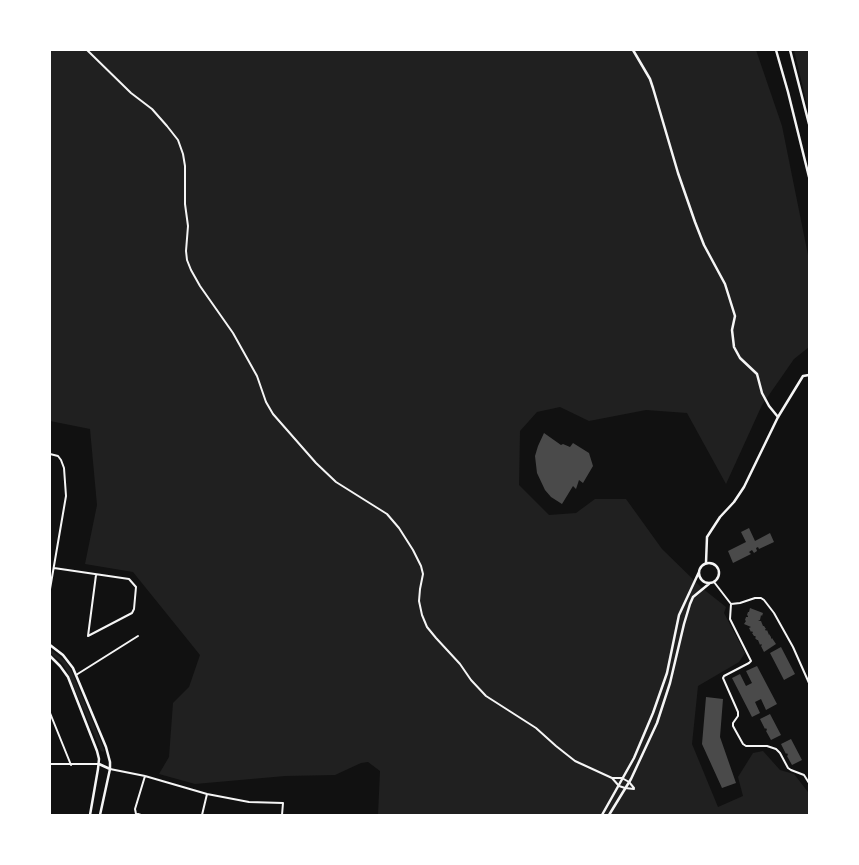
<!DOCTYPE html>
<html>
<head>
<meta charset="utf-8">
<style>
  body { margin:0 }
  #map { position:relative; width:859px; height:865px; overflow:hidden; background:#111; font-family:"Times New Roman",serif }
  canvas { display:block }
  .frame { position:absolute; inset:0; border:51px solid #fff; pointer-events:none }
</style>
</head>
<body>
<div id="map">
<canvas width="859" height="865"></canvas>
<div class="frame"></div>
</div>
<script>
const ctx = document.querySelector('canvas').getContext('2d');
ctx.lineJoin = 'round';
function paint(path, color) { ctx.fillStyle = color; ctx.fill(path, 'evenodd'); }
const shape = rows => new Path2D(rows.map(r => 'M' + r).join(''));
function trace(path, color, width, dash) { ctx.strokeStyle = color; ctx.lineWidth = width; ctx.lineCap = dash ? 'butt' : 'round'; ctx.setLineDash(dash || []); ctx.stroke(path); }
const green = shape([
  [50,50,756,50,782,126,809,260,809,347,794,359,762,405,726,484,687,413,646,410,589,421,560,407,537,412,520,431,519,485,549,515,576,513,595,499,626,499,662,549,702,588,726,607,724,613,745,653,739,662,698,686,692,744,718,807,743,796,738,777,753,753,763,751,780,770,794,774,808,792,809,815,378,815,380,771,368,762,361,763,335,775,285,776,195,784,159,774,169,757,173,703,189,687,200,655,133,572,85,564,97,505,90,429,50,421],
  [794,50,809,50,809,113],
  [50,649,65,661,71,670,100,739,104,750,104,752,101,751,67,671,62,663,50,653]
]);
const building = shape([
  [544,433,561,445,563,444,570,447,573,443,589,453,593,466,583,483,579,480,576,489,573,486,562,504,551,497,545,490,537,473,535,456,538,446],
  [749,528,755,541,770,533,774,542,759,549,758,547,756,548,757,551,754,553,752,550,749,552,751,554,733,563,728,551,746,542,741,532],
  [750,608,763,613,762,616,761,615,760,620,758,621,761,621,763,626,764,626,766,629,765,629,766,631,767,630,769,635,769,634,771,637,771,639,772,638,776,644,764,652,761,646,762,645,761,644,760,645,758,640,757,640,755,638,756,637,755,636,754,636,752,633,753,633,752,631,751,632,749,628,751,627,744,624,746,621,745,620,746,617,748,617,748,616,747,615,748,612,749,612],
  [781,647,795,674,784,680,770,653],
  [757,666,777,704,766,710,761,699,755,702,760,713,752,717,732,678,740,674,746,686,752,683,746,671],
  [706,697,723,699,720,737,736,783,722,788,702,744],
  [770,714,781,735,771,740,766,731,767,730,766,728,765,729,760,719],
  [791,739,802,760,792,765,787,756,788,755,787,753,786,754,781,744]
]);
const minor = shape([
  [87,50,131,93,152,109,167,126,178,140,183,154,185,166,185,204,188,226,186,251,187,260,191,270,200,286,233,333,257,376,266,402,273,414,316,463,336,482,387,514,399,528,413,550,421,566,423,574,420,589,419,601,422,615,427,627,436,638,460,664,471,680,486,696,536,728,556,746,575,761,612,778,619,786,625,788,634,789],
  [50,454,58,456,61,460,64,468,66,496,50,589],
  [54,568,129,579,136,587,134,609,132,613,88,636,96,575],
  [714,582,731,604,730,619,751,661,749,663,724,676,723,678,738,712,738,716,733,723,733,726,743,744,746,746,767,746,776,749,780,753,788,768,791,770,804,775,809,783],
  [731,604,740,603,755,598,761,598,764,600,774,613,793,647,809,683],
  [76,675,138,636],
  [50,713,71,765],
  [50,764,98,764],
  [110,769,145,776,207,794,202,815],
  [612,778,622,778,629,782,634,788],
  [207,794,249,802,283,803,282,815],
  [136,814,135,809,145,776],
  [135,815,138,814,141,815]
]);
const tertiary = shape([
  [633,50,650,79,653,88,678,173,695,222,704,245,725,284,735,316,732,330,734,347,740,358,757,374,762,393,769,406,778,417],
  [50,645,63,655,73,668,106,747,110,762,110,769,100,815],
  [50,656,60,666,68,677,97,751,99,759,98,769,90,815],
  [99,764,110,769]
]);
const secondary = shape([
  [776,50,788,92,809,177],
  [790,50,809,124],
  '699 573a10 10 0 1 1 20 0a10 10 0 1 1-20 0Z',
  [706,563,707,537,720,517,734,502,744,487,778,417,803,376,809,375],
  [602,815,634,758,653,713,667,673,679,615,699,572],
  [609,815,631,779,657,723,670,683,684,624,690,604,693,597,710,583]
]);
paint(green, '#202020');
paint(building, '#4a4a4a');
trace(minor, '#f5f5f5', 2);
trace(tertiary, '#f5f5f5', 2.5);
trace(secondary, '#f5f5f5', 2.5);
</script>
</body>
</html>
